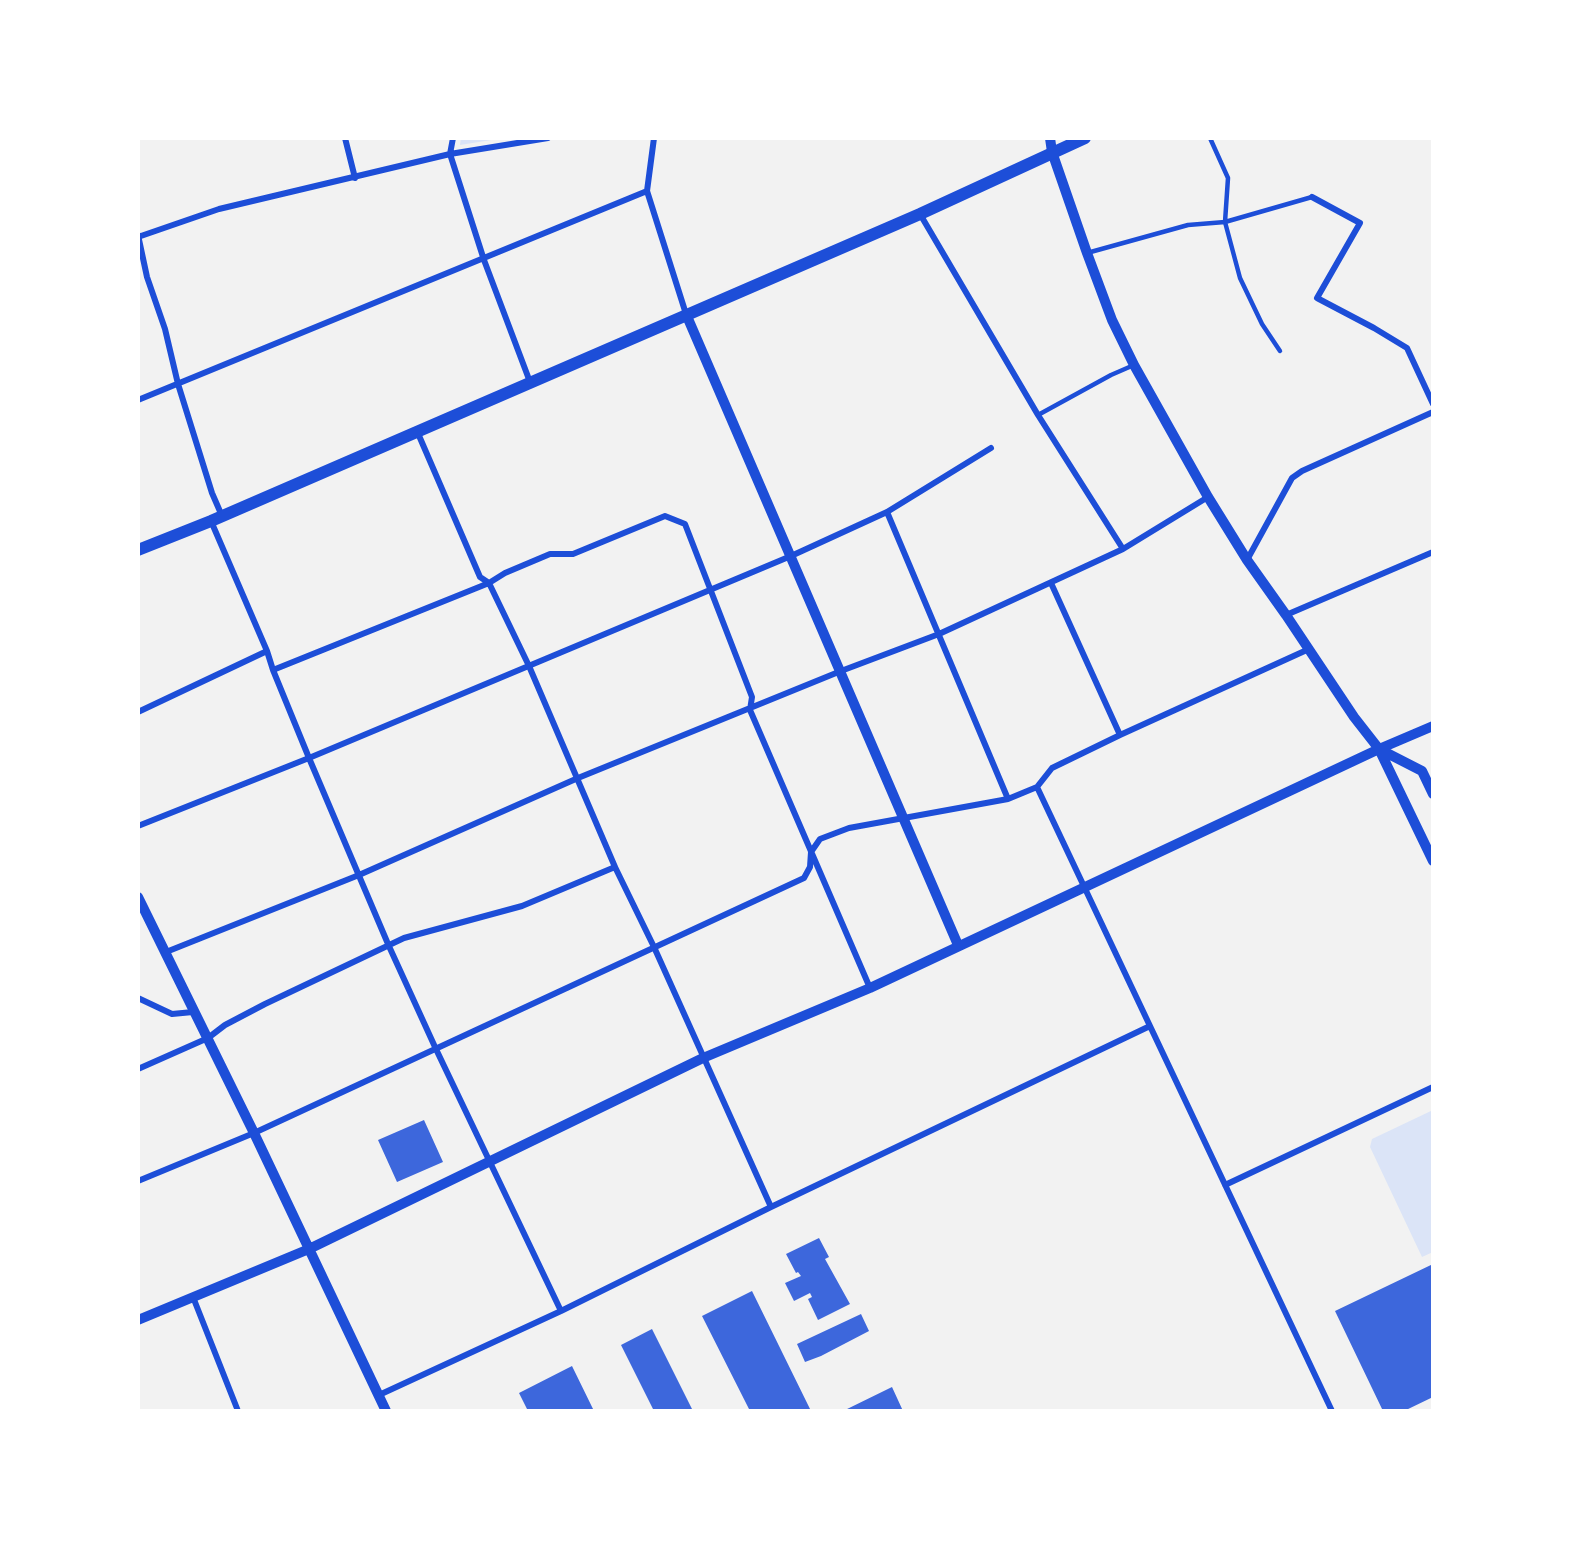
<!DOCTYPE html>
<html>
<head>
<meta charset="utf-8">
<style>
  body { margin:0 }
  #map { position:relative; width:1571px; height:1549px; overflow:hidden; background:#f2f2f2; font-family:Quicksand,sans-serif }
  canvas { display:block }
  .frame { position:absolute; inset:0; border:140px solid #fff; pointer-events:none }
</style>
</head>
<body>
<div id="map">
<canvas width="1571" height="1549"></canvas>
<div class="frame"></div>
</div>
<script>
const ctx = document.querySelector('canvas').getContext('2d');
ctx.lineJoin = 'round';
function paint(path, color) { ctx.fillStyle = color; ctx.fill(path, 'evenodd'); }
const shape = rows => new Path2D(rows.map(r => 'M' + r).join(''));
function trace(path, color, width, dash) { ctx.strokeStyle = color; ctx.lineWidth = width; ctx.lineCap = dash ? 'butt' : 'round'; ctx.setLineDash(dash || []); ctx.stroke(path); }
const green = shape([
  [461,138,504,138,460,145],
  [1433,1110,1433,1252,1422,1257,1370,1147,1372,1139]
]);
const building = shape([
  [424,1120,443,1162,397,1182,378,1140],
  [819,1238,829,1257,825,1259,850,1304,818,1320,808,1299,812,1297,810,1293,794,1301,785,1283,801,1276,798,1272,796,1273,786,1254],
  [1433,1264,1433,1397,1404,1411,1383,1411,1335,1311],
  [752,1291,811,1411,750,1411,702,1316],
  [861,1314,869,1331,821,1356,805,1362,797,1344],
  [652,1329,693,1411,654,1411,621,1345],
  [572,1366,594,1411,528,1411,519,1393],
  [892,1387,903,1411,843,1411]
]);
const service = shape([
  [1210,138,1228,178,1225,222,1240,278,1262,324,1280,351],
  [1087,253,1188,225,1225,222,1312,197],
  [1038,415,1111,375,1134,365]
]);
const minor = shape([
  [345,138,355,178],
  [453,138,450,154,484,260,530,382],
  [654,138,647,191,686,314],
  [1312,197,1360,223,1317,298,1374,328,1407,348,1433,404],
  [920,214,1038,415,1123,549],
  [138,235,147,277,165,329,178,384,212,493,222,516],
  [138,237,219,209,450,154,548,138],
  [138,400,647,191],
  [417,431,480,577,489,583,529,666,615,867,654,947,771,1207],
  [887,512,1008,799],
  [211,521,267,651,273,670,309,758,388,944,435,1047,561,1311],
  [1247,560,1292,478,1302,471,1433,412],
  [1051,583,1120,735],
  [1286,615,1433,552],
  [273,670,489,583,505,573,550,554,573,554,665,516,685,524,752,697,750,710,870,988],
  [138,712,267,651],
  [1037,787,1332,1411],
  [138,826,309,758,791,556,887,512,991,448],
  [166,952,359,875,578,778,841,671,939,634,1123,549,1208,497],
  [138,998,172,1014,193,1012],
  [138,1069,208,1038,225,1025,265,1004,404,938,522,906,615,867],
  [138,1181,254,1133,804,878,810,867,811,852,820,839,849,828,1008,799,1037,787,1052,768,1120,735,1309,649],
  [1225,1185,1433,1087],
  [193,1297,238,1411],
  [379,1395,561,1311,771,1207,1150,1026]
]);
const tertiary = shape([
  [1050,138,1052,152,1087,253,1112,320,1134,365,1208,497,1247,560,1286,615,1354,717,1379,749,1433,861],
  [686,314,958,945],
  [1379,749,1422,771,1433,794],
  [138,897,254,1133,386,1411],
  [138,1320,309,1249,703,1058,870,988,1379,749,1433,726]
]);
const secondary = shape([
  [138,550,211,521,920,214,1085,138]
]);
paint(green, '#dbe4f7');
paint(building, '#3d67dc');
trace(service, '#1d4ed8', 4.5);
trace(minor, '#1d4ed8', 6);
trace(tertiary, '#1d4ed8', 10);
trace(secondary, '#1d4ed8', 12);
</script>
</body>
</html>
